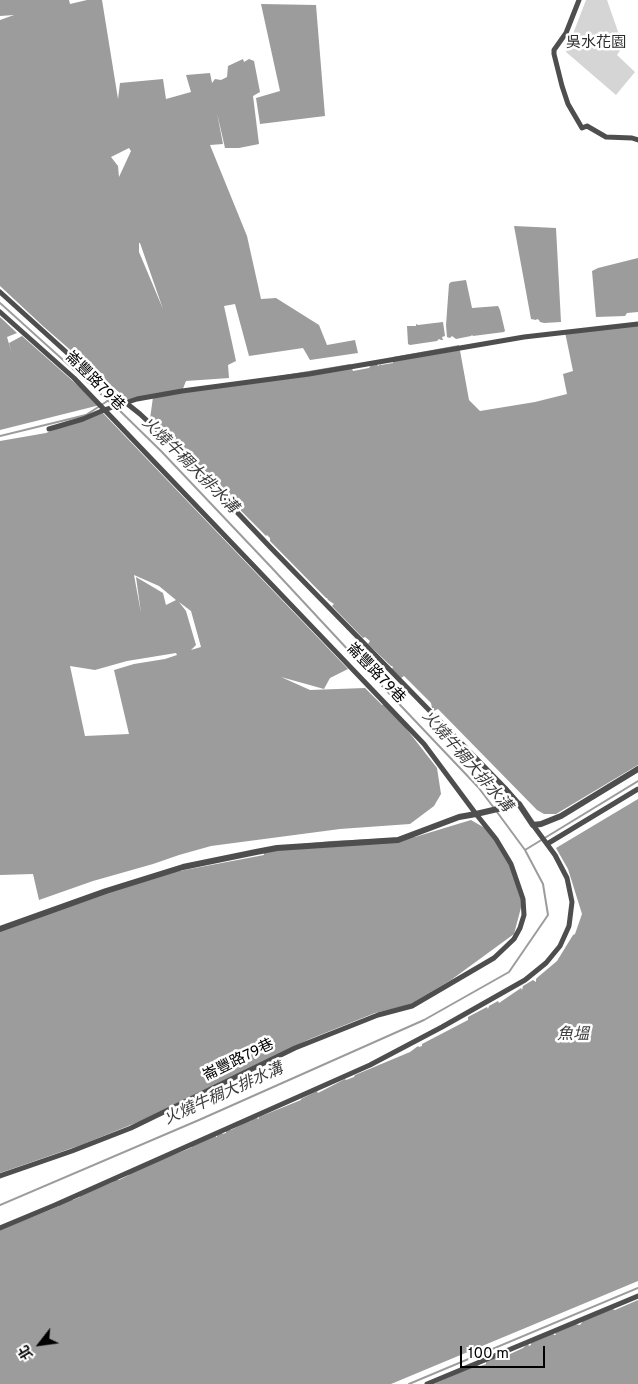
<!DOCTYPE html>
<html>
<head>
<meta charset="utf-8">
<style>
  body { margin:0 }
  #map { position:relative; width:638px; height:1384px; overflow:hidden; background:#fff; font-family:Overpass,"Noto Sans TC",sans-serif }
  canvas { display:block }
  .north { position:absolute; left:15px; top:1319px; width:50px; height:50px; -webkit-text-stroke:4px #fff; paint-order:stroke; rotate:240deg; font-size:14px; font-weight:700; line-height:20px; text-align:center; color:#000 }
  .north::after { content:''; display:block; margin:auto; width:18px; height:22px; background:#000; clip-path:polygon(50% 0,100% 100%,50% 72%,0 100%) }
  .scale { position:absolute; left:460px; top:1346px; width:85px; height:22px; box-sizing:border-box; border:2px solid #000; border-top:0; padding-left:6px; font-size:15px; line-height:18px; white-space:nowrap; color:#000; -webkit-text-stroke:4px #fff; paint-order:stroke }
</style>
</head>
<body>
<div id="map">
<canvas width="638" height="1384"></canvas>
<div class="north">北</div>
<div class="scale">100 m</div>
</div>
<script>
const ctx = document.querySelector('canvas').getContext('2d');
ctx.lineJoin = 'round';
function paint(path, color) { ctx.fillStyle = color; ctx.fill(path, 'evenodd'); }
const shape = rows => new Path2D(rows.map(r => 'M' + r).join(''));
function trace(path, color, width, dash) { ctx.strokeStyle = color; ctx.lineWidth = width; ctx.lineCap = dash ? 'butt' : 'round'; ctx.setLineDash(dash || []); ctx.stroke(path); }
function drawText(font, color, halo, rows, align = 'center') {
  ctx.font = font + ' Overpass,"Noto Sans TC",sans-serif'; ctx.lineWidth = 5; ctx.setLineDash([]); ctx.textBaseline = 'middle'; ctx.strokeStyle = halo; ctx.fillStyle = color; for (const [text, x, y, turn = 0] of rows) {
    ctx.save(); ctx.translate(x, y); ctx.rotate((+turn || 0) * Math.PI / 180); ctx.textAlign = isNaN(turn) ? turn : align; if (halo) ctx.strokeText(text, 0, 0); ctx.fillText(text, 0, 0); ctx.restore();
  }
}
const green = shape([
  [586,0,607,0,623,46,617,55,635,72,616,95,566,52]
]);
const water = shape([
  [0,0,69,0,70,4,87,0,102,0,118,99,120,83,163,79,166,99,191,92,186,75,210,73,212,83,215,79,221,80,227,77,228,66,243,59,244,62,249,59,254,61,260,92,253,96,259,144,239,148,225,148,217,113,223,144,210,145,247,236,261,299,276,298,319,325,327,345,355,340,358,353,310,360,303,348,249,356,235,304,224,306,236,361,228,365,229,378,186,381,182,391,129,401,44,327,0,286,0,20,14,15,0,16],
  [129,148,131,151,119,177,118,166,111,157],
  [139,243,140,243,163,309,139,252],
  [261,4,316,5,325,116,260,124,256,98,280,91],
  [514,226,556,228,561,322,544,323,540,322,539,320,537,319,536,320,531,319],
  [638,258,638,312,627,313,625,316,596,317,592,271,598,268],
  [466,280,472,308,498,306,500,310,505,331,504,332,473,336,472,335,471,336,456,339,452,336,450,338,447,337,446,325,449,284,451,282],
  [0,317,17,333,7,337,12,354,9,343,22,336,100,405,0,430],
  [443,322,445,336,442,337,443,340,441,340,439,339,437,341,410,345,408,344,407,326,416,326,416,324,418,325],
  [638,323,638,765,556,814,544,814,537,810,438,709,434,711,434,708,432,708,431,703,404,676,401,678,392,669,393,667,392,666,391,666,368,644,370,641,365,637,363,638,332,606,334,604,328,600,327,598,326,598,270,541,270,538,267,535,266,536,150,419,153,397,350,364,353,371,369,368,371,365,377,364,378,366,381,364,381,365,393,363,393,357,459,345,469,400,480,411,535,402,567,394,563,374,573,371,565,332],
  [101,411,348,669,330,678,324,689,281,677,310,690,365,688,382,705,387,704,437,768,441,794,434,806,410,824,340,829,211,846,179,855,153,864,93,881,39,900,33,874,0,875,0,441,46,433],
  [134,575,159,586,176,600,166,605,163,593,136,577,141,613],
  [179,602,191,611,201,647,191,650,196,645,186,611],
  [176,653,177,655,165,659,134,664,114,670,129,734,85,736,70,666,95,670,127,661],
  [638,799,638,1281,391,1384,0,1384,0,1230,52,1209,59,1206,59,1204,71,1198,73,1200,80,1197,80,1195,113,1182,114,1180,119,1180,129,1175,130,1172,188,1149,192,1147,191,1146,216,1135,216,1137,217,1137,217,1134,223,1131,222,1134,226,1133,226,1129,231,1130,250,1120,250,1122,251,1119,257,1118,258,1119,259,1118,259,1117,301,1100,301,1099,317,1091,318,1093,345,1079,346,1080,354,1077,355,1075,410,1052,418,1046,419,1047,422,1046,422,1044,468,1020,468,1017,487,1007,488,1009,489,1006,498,1001,499,1003,521,988,522,990,523,986,533,980,536,982,536,979,538,977,557,961,573,935,575,934,582,914,568,869,556,848],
  [471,820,490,831,516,872,523,900,514,934,451,980,409,1005,375,1013,310,1039,138,1122,81,1145,0,1173,0,929,158,875,264,855,263,848,331,841,415,837],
  [638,1300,638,1384,434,1384,477,1365,480,1366,486,1364,486,1362,505,1353,508,1355,523,1348,526,1345,528,1344,529,1346,531,1345,531,1343,553,1333,554,1335,556,1335,555,1333,575,1324,580,1325,583,1321,612,1309,615,1310]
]);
const stream = shape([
  [0,303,113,405],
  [117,408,161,451,271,567,364,667,478,787,494,808],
  [0,436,86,415,109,400],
  [525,850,638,781],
  [0,1205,199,1120,424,1020,509,972,548,915,543,884,525,850,497,812],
  [409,1384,638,1288]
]);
const minor = shape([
  [579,0,566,33,554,50,554,54,562,86,568,104,582,128,587,126,606,137,632,138,638,140],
  [0,292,96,379,140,414,156,429,195,468,271,548,505,788,519,804],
  [0,312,74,378,424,744,476,814,496,839,511,864,523,899,524,915,520,928,514,939,494,958,412,1006,378,1015,295,1048,131,1128,72,1151,0,1176],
  [49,429,83,419,104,410,137,399,182,391,309,374,524,337,638,324],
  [547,844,638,789],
  [0,1228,55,1205,370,1065,442,1027,525,980,546,963,560,946,569,926,572,902,567,878,555,855,533,825],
  [427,1384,638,1296]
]);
const tertiary = shape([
  [0,929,106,891,183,867,256,852,277,848,398,840,459,817,476,814,519,804,533,825,541,824,561,816,638,769]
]);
const parkNames = [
  ["吳水花園",596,44]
];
const streetNames = [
  ["崙豐路79巷",94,382,45],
  ["崙豐路79巷",375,674,46],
  ["崙豐路79巷",239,1061,-26]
];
const waterNames = [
  ["火燒牛稠大排水溝",189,466,45],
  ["火燒牛稠大排水溝",466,762,49],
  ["魚塭",573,1036],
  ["火燒牛稠大排水溝",224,1095,-24]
];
paint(green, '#d5d5d5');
paint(water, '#9c9c9c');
trace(stream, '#9c9c9c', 2);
trace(minor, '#4e4e4e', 5);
trace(tertiary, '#4e4e4e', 6);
drawText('15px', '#2c2c2c', '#fff', parkNames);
drawText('15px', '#000', '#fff', streetNames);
drawText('italic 16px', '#3d3d3d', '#fff', waterNames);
</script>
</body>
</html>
